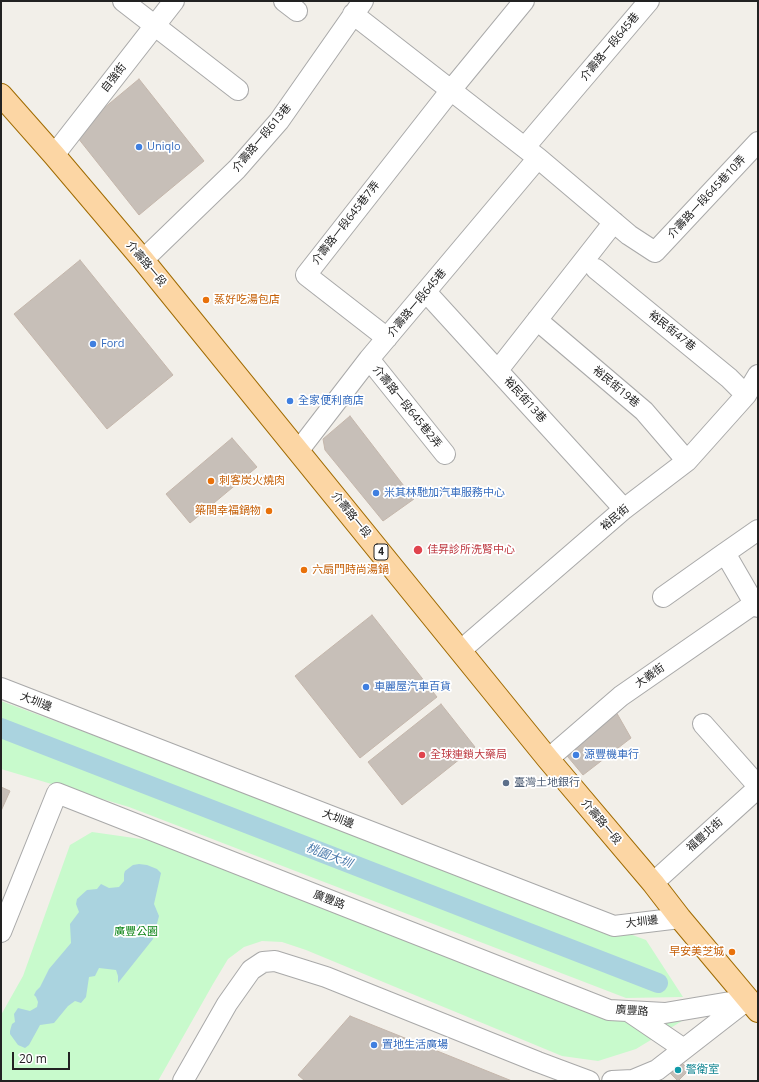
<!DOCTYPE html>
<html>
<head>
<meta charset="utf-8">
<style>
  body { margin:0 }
  #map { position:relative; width:759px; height:1082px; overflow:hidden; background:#f2efe9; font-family:"Open Sans",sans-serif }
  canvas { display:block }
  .frame { position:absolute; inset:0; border:2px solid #222; pointer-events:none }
  .scale { position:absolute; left:12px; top:1052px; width:58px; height:18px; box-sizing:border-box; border:2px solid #222; border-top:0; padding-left:5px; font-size:12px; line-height:14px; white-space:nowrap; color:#222; -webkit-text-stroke:3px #fff; paint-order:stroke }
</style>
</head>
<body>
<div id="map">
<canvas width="759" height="1082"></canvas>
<div class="frame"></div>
<div class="scale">20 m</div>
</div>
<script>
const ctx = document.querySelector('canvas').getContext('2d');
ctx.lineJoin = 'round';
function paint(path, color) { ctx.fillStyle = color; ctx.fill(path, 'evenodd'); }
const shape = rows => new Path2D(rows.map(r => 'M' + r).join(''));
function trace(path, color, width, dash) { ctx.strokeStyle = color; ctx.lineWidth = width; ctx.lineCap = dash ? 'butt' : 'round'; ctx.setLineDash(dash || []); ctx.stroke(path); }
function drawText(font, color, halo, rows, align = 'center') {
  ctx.font = font + ' "Open Sans","Noto Sans TC",sans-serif'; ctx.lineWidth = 3.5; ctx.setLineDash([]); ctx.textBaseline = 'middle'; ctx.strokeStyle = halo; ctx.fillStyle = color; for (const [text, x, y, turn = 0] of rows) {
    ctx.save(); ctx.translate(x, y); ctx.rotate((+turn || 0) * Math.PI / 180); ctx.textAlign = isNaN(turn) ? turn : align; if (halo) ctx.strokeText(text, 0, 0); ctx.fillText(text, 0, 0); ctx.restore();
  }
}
const park = shape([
  [1,701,646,940,683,997,626,998,129,807,1,769],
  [92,832,162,842,616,1021,682,1021,636,1049,598,1061,562,1056,306,950,282,942,262,941,244,947,228,959,213,984,158,1081,1,1081,1,1015,23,976,70,845]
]);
const water = shape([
  [139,864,147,865,157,869,161,873,154,904,159,916,153,939,118,983,118,976,116,970,99,968,95,976,89,977,86,997,81,1003,75,1001,68,1006,54,1023,40,1025,29,1045,25,1048,18,1045,10,1034,10,1031,12,1024,15,1022,14,1014,18,1008,30,1011,37,1007,38,1002,36,997,34,995,36,991,40,987,49,969,71,943,70,924,79,912,76,904,77,899,87,890,97,889,101,884,109,888,119,887,124,881,124,874,125,871,133,865]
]);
const canal = shape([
  [1,728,658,983]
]);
const building = shape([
  [139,79,204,161,139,215,74,133,139,79],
  [80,260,173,375,107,429,14,314,80,260],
  [350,416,414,499,383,521,325,450,323,439,350,416],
  [232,438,257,467,190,523,166,494,232,438],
  [372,615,437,697,360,758,295,676,372,615],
  [441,704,475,747,402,805,368,762,441,704],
  [615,710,631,738,583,775,563,751,615,710],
  [1,787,10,791,1,811,1,787],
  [350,1016,512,1081,305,1081,298,1075,350,1016],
  [678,1059,689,1070,678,1081,667,1070,678,1059]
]);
const minor = shape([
  [123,1,238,90],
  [284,1,297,11],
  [353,14,538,158,629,235,655,252,758,142],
  [525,147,649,1],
  [54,155,174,1],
  [143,260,237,169,279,121,363,1],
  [596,269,729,378,746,395],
  [426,292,624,509],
  [537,320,644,411,687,461],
  [387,338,306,275,451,90,524,1],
  [369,359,445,454],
  [498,370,614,222],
  [299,450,369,359,538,158],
  [758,530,725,553,754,603,758,607],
  [663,597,725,553],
  [461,650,624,509,687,461,746,395,758,375],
  [1,688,614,926,680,918],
  [703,724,758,786],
  [548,759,621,696,758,601],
  [653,883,758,788],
  [1,932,57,793,609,1010,665,1013,748,999],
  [628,1011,684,1049],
  [183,1081,227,1004,251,970,263,962,275,961,326,977,538,1062,589,1081],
  [612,1081,633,1080,657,1070,747,1000]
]);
const major = shape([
  [1,95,54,155,143,260,548,759,653,883,680,918,758,1011]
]);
const markers = [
  [139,147,4,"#3f7fe0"],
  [206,300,4,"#e8710a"],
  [93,344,4,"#3f7fe0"],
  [290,401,4,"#3f7fe0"],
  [211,481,4,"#e8710a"],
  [376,493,4,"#3f7fe0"],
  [269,511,4,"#e8710a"],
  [418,550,5,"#e0444e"],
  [304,570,4,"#e8710a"],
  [366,687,4,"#3f7fe0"],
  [422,755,4,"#e0444e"],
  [576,755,4,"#3f7fe0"],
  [506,783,4,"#5c6f8a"],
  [732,952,4,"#e8710a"],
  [374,1045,4,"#3f7fe0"],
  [678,1070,4,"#0f9aa8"]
];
const shields = [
  [381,552,14]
];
const shieldNames = [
  ["4",381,552]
];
const streetNames = [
  ["介壽路一段645巷",610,47,-50],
  ["自強街",114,78,-52],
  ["介壽路一段613巷",262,138,-50],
  ["介壽路一段645巷10弄",707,197,-47],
  ["介壽路一段645巷7弄",346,223,-52],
  ["介壽路一段",146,264,50],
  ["介壽路一段645巷",417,303,-50],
  ["裕民街47巷",672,331,39],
  ["裕民街19巷",616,387,40],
  ["裕民街13巷",525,400,48],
  ["介壽路一段645巷2弄",407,407,51],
  ["介壽路一段",351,515,51],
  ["裕民街",615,518,-40],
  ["大義街",650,676,-35],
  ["大圳邊",36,702,21],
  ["大圳邊",338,819,21],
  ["介壽路一段",601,822,50],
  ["福豐北街",705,835,-42],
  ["廣豐路",329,900,21],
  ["大圳邊",642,922,-7],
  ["廣豐路",632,1011,4]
];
const shopNames = [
  ["Uniqlo",147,147],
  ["Ford",101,344],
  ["全家便利商店",298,401],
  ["米其林馳加汽車服務中心",384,493],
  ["車麗屋汽車百貨",374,687],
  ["源豐機車行",584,755],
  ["置地生活廣場",382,1045]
];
const foodNames = [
  ["蒸好吃湯包店",214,300],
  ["刺客炭火燒肉",219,481],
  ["築間幸福鍋物",261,511,"right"],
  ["六扇門時尚湯鍋",312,570],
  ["早安美芝城",724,952,"right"]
];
const healthNames = [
  ["佳昇診所洗腎中心",427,550],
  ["全球連鎖大藥局",430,755]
];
const serviceNames = [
  ["臺灣土地銀行",514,783]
];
const parkNames = [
  ["廣豐公園",136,932]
];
const cultureNames = [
  ["警衛室",686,1070]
];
const waterNames = [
  ["桃園大圳",329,856,21]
];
paint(park, '#c8facc');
paint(water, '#aad3df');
trace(canal, '#aad3df', 20);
paint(building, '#c7bfb8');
trace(building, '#c4b6ab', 1);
trace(minor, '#a9a9a9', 22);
trace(major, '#a06b00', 24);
trace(minor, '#fff', 20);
trace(major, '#fcd6a4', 22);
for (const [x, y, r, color] of markers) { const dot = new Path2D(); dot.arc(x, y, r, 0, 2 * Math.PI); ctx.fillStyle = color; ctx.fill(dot); trace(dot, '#fff', 1.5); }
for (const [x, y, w] of shields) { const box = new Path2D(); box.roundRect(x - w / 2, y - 8, w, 16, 3); ctx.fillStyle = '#fff'; ctx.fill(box); trace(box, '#222', 1); }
drawText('bold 10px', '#222', null, shieldNames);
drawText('11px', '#222', '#fff', streetNames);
drawText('11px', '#366cbe', '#fff', shopNames, 'left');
drawText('11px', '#c56008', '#fff', foodNames, 'left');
drawText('11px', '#be3a42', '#fff', healthNames, 'left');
drawText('11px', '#4e5e75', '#fff', serviceNames, 'left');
drawText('11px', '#0c8416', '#fff', parkNames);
drawText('11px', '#0d838f', '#fff', cultureNames, 'left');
drawText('italic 12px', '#4a7aab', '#fff', waterNames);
</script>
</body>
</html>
